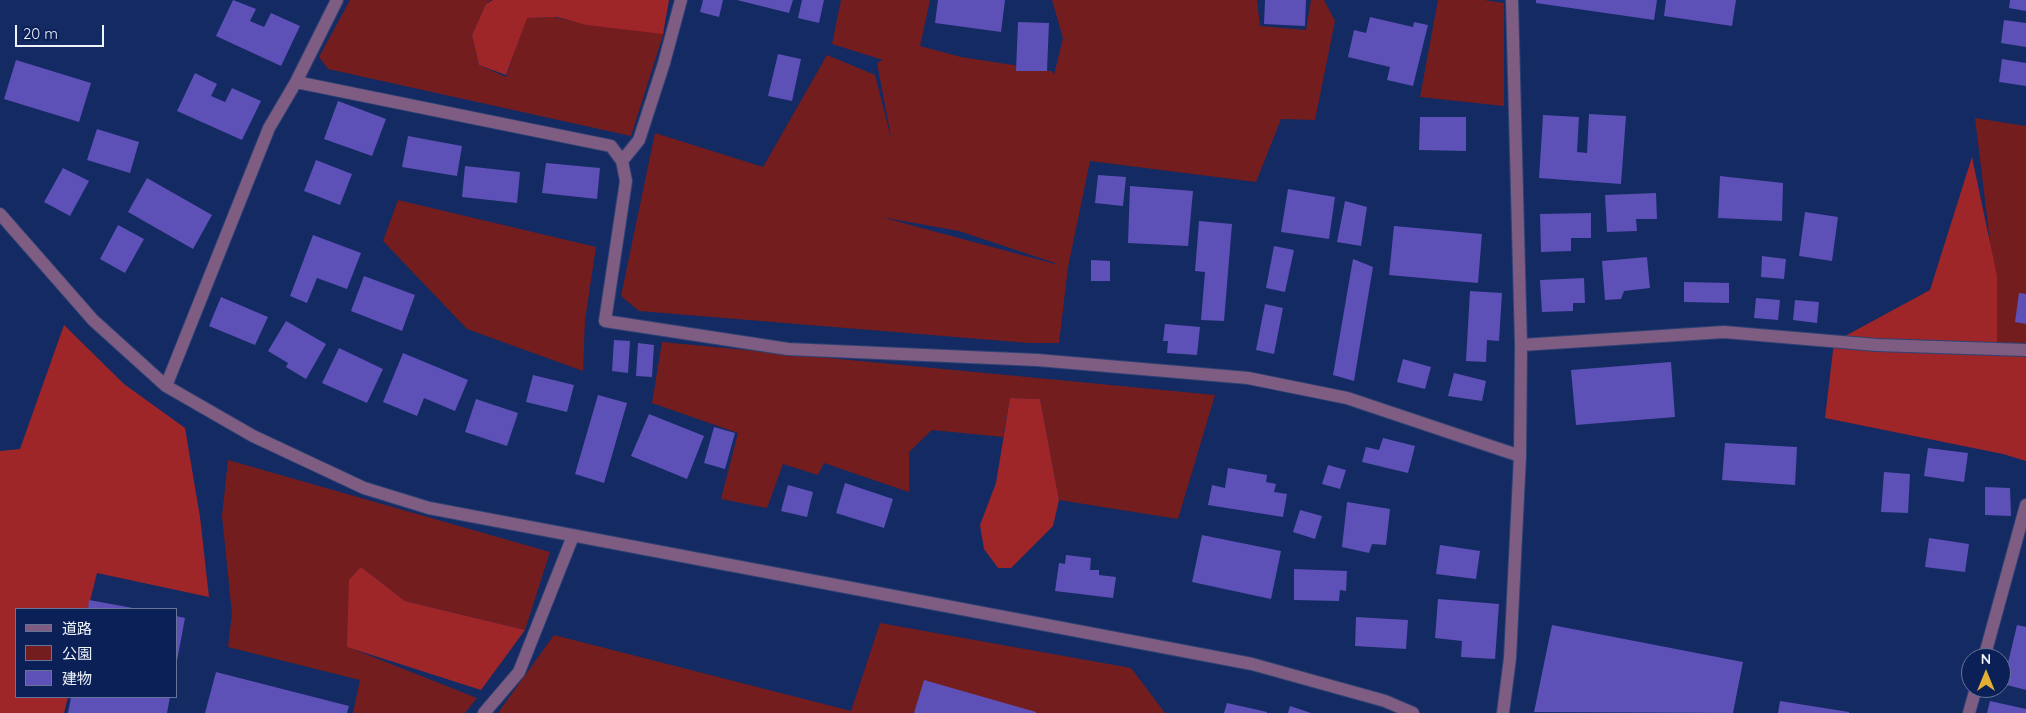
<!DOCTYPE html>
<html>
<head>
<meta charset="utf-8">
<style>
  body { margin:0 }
  #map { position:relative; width:2026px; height:713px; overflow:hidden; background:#142a62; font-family:Quicksand,"Noto Sans JP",sans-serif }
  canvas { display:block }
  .legend { position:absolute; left:15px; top:608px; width:162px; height:90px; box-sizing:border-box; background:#0b2057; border:1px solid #667498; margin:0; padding:6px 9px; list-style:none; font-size:15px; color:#eff3fa }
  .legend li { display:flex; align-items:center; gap:10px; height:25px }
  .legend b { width:25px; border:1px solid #667498 }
  .north { position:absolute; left:1961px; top:648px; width:50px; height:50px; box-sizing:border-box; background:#0b2057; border:1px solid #667498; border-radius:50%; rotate:0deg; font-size:14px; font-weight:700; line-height:20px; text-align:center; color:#eff3fa }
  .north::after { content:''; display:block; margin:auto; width:18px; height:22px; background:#e2af34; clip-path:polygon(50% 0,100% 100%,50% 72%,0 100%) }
  .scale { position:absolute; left:15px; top:25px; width:89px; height:22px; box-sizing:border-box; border:2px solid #eff3fa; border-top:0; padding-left:6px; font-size:15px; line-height:18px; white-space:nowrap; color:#eff3fa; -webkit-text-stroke:4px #0b2057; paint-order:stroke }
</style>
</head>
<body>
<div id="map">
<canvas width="2026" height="713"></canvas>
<ul class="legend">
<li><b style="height:6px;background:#7f5c81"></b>道路</li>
<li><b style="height:14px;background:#741d1e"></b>公園</li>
<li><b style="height:14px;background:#5d50b7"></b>建物</li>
</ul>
<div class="north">N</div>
<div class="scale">20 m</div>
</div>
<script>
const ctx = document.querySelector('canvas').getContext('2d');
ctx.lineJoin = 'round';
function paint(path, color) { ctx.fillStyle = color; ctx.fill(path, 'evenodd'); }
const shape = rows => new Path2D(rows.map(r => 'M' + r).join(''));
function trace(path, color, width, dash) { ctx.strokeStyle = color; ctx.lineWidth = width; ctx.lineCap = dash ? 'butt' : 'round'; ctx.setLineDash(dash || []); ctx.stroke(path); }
const green = shape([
  [350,0,491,0,486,4,472,35,479,65,506,77,526,18,553,17,582,23,664,32,631,136,328,69,319,57],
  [841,0,930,0,920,46,961,57,1052,71,1054,75,1063,38,1052,0,1257,0,1260,26,1306,30,1311,0,1324,0,1335,21,1315,120,1281,119,1256,182,1090,161,1068,267,1059,343,1029,343,639,311,621,296,655,133,763,167,827,55,875,75,892,142,877,63,883,60,832,44],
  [881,217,959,231,1055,263,1055,264],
  [1438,0,1484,0,1504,3,1504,106,1420,97],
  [1975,118,2026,126,2026,350,1997,349,1990,242],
  [398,200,596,247,585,320,583,371,467,329,383,241],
  [662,342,1215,395,1178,519,1059,500,1040,399,1010,398,1003,437,932,430,909,452,909,492,824,463,818,475,783,464,767,508,721,499,738,433,652,403],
  [228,460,550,552,525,630,405,601,361,567,348,647,477,698,465,713,353,713,360,680,228,647,232,614,222,516],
  [880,623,1131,668,1165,713,498,713,554,635,851,711]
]);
const forest = shape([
  [493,0,669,0,663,34,587,25,557,17,527,18,506,75,479,65,472,35,486,4],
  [1972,157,1997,276,1997,349,2026,349,2026,461,2003,454,1825,418,1834,342,1930,290],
  [64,325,124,384,185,428,200,517,209,597,97,573,88,609,16,609,16,697,68,697,64,713,0,713,0,451,20,449],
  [1010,398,1040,399,1059,500,1053,526,1011,568,998,568,984,549,980,525,996,483],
  [361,567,405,601,525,630,481,690,347,647,349,580]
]);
const building = shape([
  [233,0,256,9,250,21,264,27,271,13,300,26,281,66,216,36],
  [703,0,723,0,719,17,700,12],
  [737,0,793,0,789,13],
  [802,0,824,0,819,23,798,18],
  [938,0,1005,0,1001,32,935,23],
  [1265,0,1306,0,1305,26,1264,24],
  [1536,0,1657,0,1654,20,1536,3],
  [1666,0,1736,0,1732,26,1664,16],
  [2010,0,2026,0,2026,11,2009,8],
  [1370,17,1413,27,1414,22,1428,25,1413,86,1387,80,1390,67,1348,57,1354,30,1366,33],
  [2004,20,2026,23,2026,47,2001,43],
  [1018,22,1049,23,1047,71,1016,71],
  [778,54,801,59,792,101,768,96],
  [2002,59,2026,63,2026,86,1999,82],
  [16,60,91,83,79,122,4,99],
  [195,73,217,84,211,96,225,102,232,88,261,101,242,140,177,111],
  [338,101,386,119,372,156,324,139],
  [1589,114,1626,116,1621,184,1539,178,1543,115,1579,117,1577,152,1587,153],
  [1420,117,1466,117,1466,151,1419,150],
  [97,129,139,142,130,173,87,160],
  [408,136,462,146,457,176,402,167],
  [316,160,352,174,340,205,304,191],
  [546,163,600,168,597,199,542,193],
  [465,166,520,172,517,203,462,197],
  [63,168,89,181,70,216,44,202],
  [1098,175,1126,177,1123,206,1095,203],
  [1720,176,1783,183,1782,221,1718,218],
  [147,178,212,215,193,249,128,212],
  [1130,186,1193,191,1188,246,1128,243],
  [1288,189,1335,197,1329,239,1281,232],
  [1656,193,1657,219,1636,219,1637,231,1607,232,1605,195],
  [1345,201,1367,207,1361,246,1337,242],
  [1805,212,1838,217,1832,261,1799,256],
  [1591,213,1591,238,1571,238,1571,251,1541,252,1540,214],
  [1199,221,1232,224,1224,321,1201,320,1205,272,1195,271],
  [118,225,144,239,125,273,100,259],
  [1394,226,1482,234,1478,283,1389,275],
  [313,235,361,253,347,289,317,278,307,303,290,296],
  [1274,246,1294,250,1285,292,1266,288],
  [1762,256,1786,259,1784,279,1761,277],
  [1647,257,1650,288,1624,291,1621,299,1605,300,1602,261],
  [1353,259,1373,267,1354,381,1333,375],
  [1091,260,1110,261,1110,281,1091,281],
  [364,276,415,295,402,331,351,311],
  [1584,278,1585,303,1573,303,1573,311,1542,312,1540,280],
  [1684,282,1729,283,1729,303,1684,302],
  [1470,291,1502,293,1499,341,1487,340,1486,362,1466,361],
  [2019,293,2026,294,2026,324,2015,322],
  [221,297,268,317,255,345,209,326],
  [1756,298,1780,300,1778,320,1754,318],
  [1795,300,1819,302,1817,323,1793,320],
  [1265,304,1283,308,1274,354,1256,350],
  [286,321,326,344,306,379,286,367,288,363,268,351],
  [1165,324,1200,327,1197,355,1167,353,1168,341,1163,341],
  [614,340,630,341,628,373,612,371],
  [638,343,654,345,652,377,636,376],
  [339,348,383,369,367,403,322,383],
  [403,353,468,380,455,411,424,398,417,416,383,402],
  [1403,359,1431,367,1425,389,1397,382],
  [1671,362,1675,417,1576,425,1571,370],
  [1454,373,1486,381,1482,401,1448,396],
  [533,375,574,385,567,412,526,402],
  [598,395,627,403,604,483,575,474],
  [476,399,518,413,507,446,465,432],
  [649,414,704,436,687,479,631,456],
  [714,427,735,433,725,469,704,463],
  [1383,438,1415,446,1408,473,1362,462,1366,447,1379,450],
  [1725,443,1797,447,1795,485,1722,480],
  [1928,448,1968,453,1964,482,1924,476],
  [1328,465,1346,470,1340,489,1322,484],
  [1228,468,1267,475,1266,482,1276,484,1274,492,1287,494,1283,517,1208,505,1212,485,1225,488],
  [1884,472,1910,474,1908,513,1881,512],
  [845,483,893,499,884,528,836,513],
  [788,485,813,492,807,517,781,511],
  [1985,487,2010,488,2011,516,1985,515],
  [1347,502,1390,509,1386,545,1372,544,1369,553,1342,547],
  [1300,510,1322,516,1315,539,1293,532],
  [1202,535,1281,551,1271,599,1192,582],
  [1929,538,1969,544,1965,572,1925,567],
  [1440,545,1480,551,1476,579,1436,574],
  [1066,555,1091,558,1090,570,1099,570,1099,575,1116,577,1113,598,1055,591,1059,563,1065,564],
  [1294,569,1347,571,1346,591,1340,590,1339,601,1294,600],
  [1438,599,1499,604,1495,659,1461,657,1462,641,1435,638],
  [89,600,133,608,133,609,88,609],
  [176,616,185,618,177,661,176,661],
  [1356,617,1408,620,1406,649,1355,646],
  [1552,625,1743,662,1733,713,1534,712],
  [2017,625,2026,627,2026,690,2003,684],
  [216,672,349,706,347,713,205,713],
  [924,680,1036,712,1036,713,914,713],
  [71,697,170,697,167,713,68,713],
  [1780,701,1849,712,1849,713,1778,713],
  [1990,701,2026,709,2026,713,1987,713],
  [1227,703,1267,712,1267,713,1224,713],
  [1290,706,1311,713,1288,713]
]);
const minor = shape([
  [296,82,611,146,622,161,626,181,605,321,788,349,1037,360,1248,378,1347,398,1520,456],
  [622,161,639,140,664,63,681,0],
  [0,214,93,320,166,386,253,436,364,488,429,508,1252,664,1385,701,1413,713],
  [1521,345,1724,332,1877,345,2026,350],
  [166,386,269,128,296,82,337,0],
  [1984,658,2026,505],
  [484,713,519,672,573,536],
  [1503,713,1510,658,1520,456,1521,345,1512,0],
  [1969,713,1976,688]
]);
paint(green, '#741d1e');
paint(forest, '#9e2629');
paint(building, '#5d50b7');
trace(minor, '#2e4274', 14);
trace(minor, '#7f5c81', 12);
</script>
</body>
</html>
